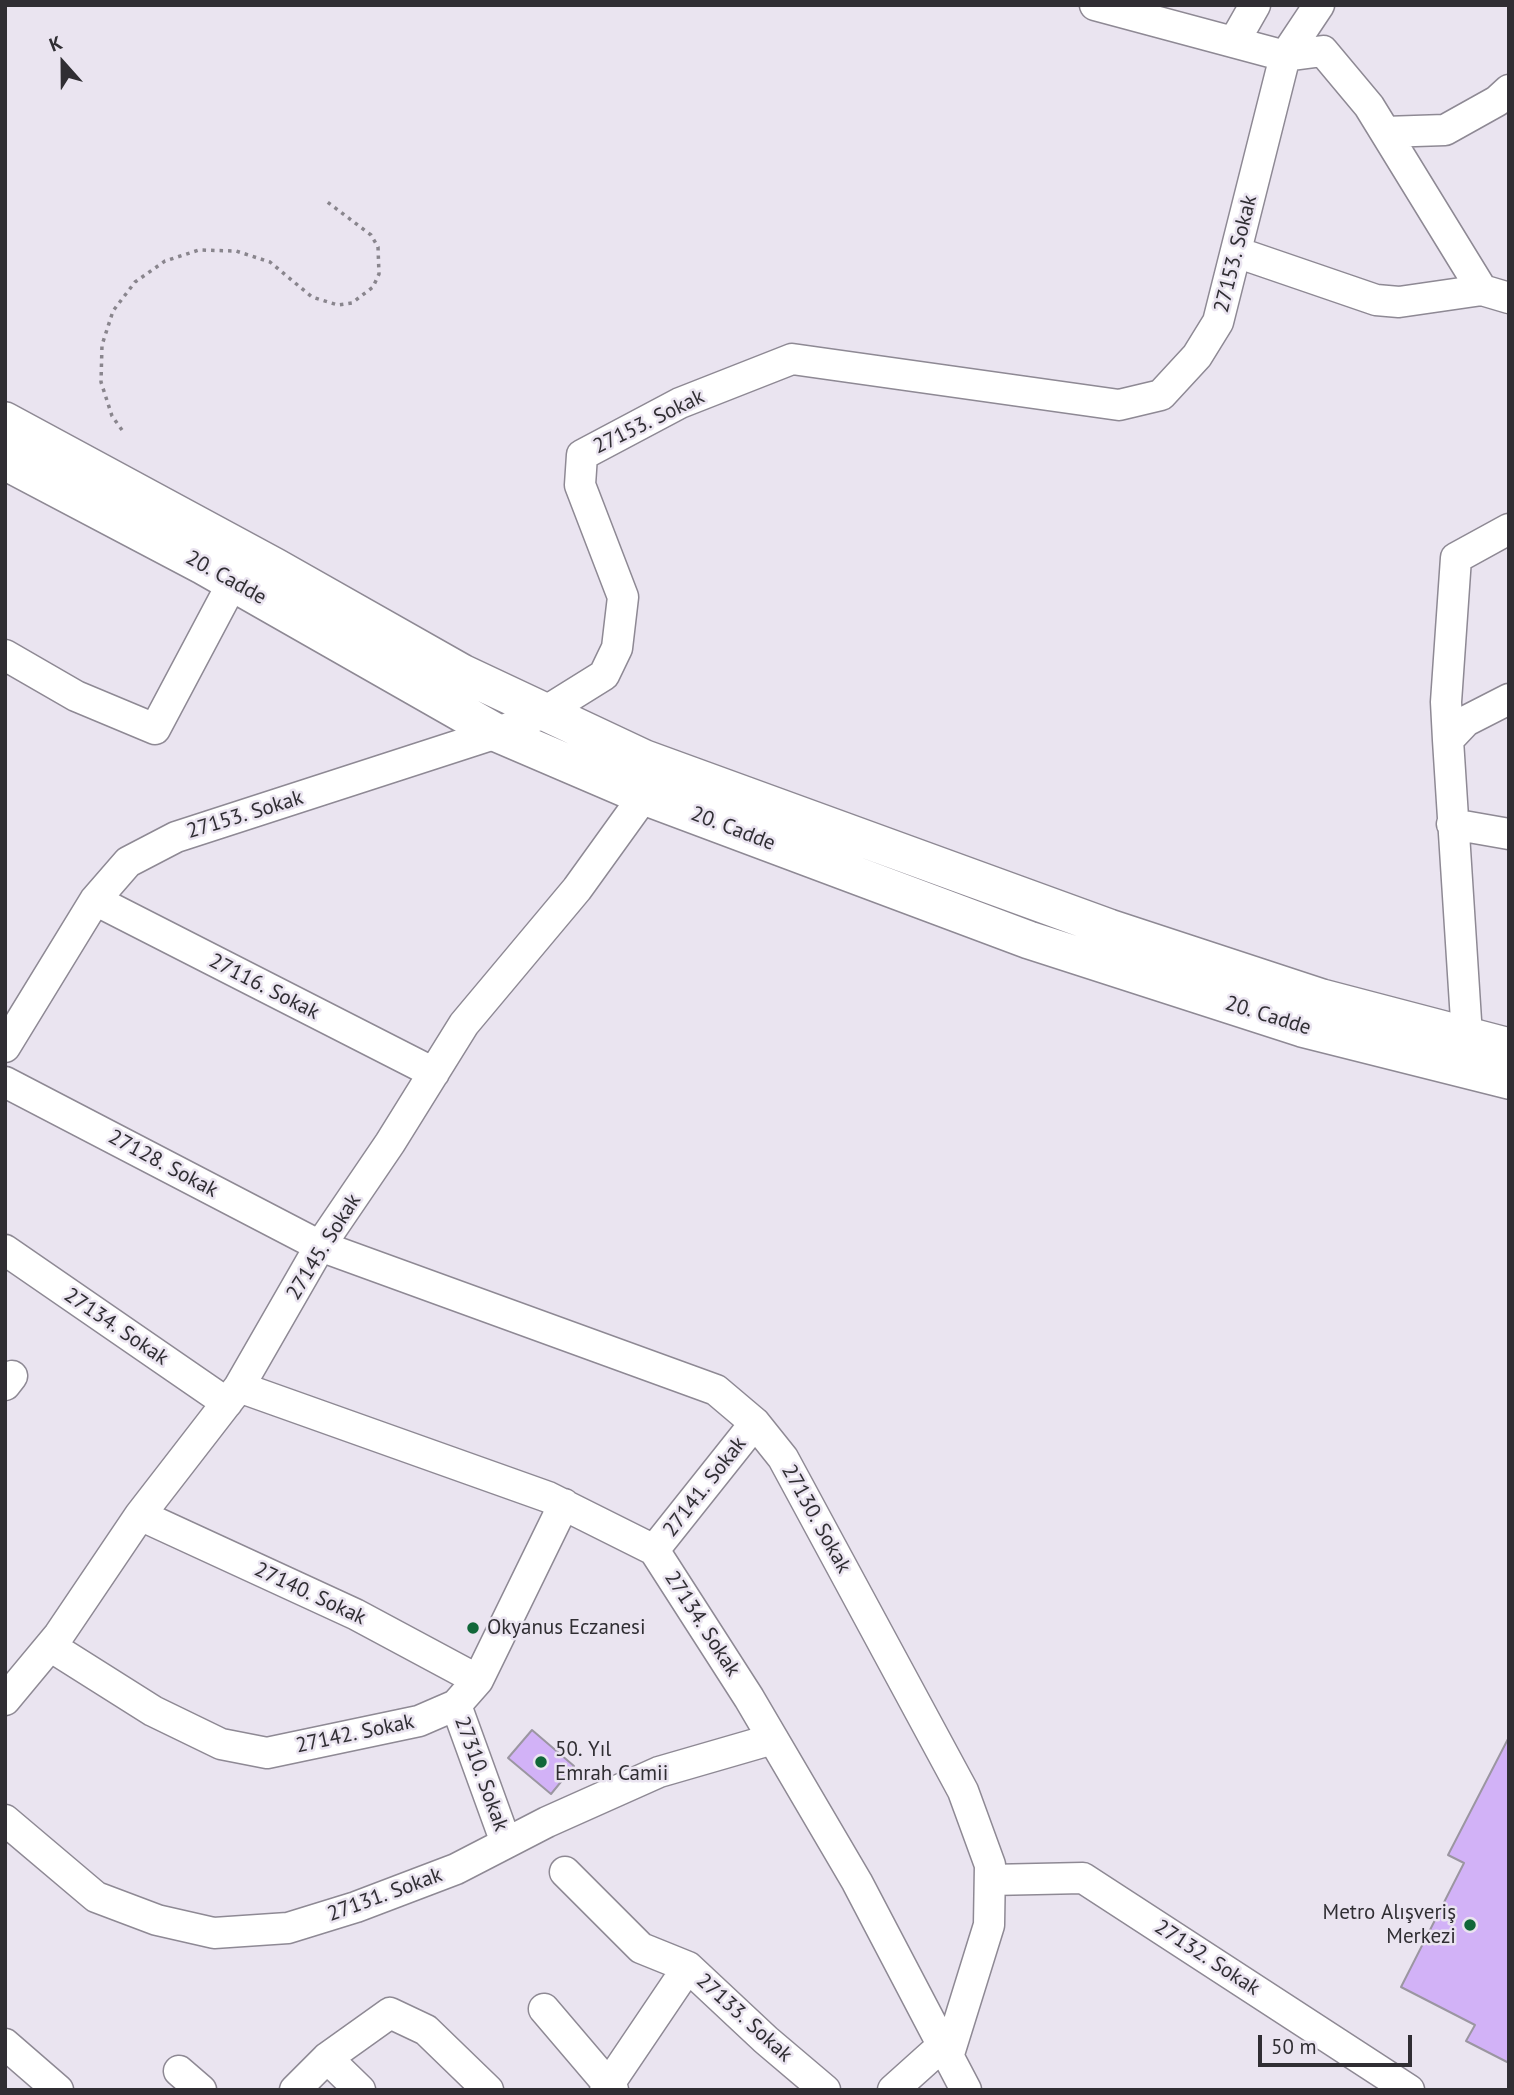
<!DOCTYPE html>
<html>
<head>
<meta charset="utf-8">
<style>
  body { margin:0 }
  #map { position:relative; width:1514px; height:2095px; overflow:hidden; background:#eae4f0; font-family:"PT Sans",sans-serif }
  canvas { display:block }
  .frame { position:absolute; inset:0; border:7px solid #302e33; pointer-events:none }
  .north { position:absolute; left:28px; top:28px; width:70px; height:70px; -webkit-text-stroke:5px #eae4f0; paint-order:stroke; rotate:339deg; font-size:19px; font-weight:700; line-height:28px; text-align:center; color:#302e33 }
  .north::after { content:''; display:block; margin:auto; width:24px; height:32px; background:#302e33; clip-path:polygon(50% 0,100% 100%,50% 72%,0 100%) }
  .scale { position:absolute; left:1258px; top:2035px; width:154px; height:32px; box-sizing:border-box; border:4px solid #302e33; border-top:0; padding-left:9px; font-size:21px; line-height:24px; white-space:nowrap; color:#302e33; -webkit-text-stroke:5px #eae4f0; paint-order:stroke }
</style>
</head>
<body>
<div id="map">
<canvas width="1514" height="2095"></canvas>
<div class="frame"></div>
<div class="north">K</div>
<div class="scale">50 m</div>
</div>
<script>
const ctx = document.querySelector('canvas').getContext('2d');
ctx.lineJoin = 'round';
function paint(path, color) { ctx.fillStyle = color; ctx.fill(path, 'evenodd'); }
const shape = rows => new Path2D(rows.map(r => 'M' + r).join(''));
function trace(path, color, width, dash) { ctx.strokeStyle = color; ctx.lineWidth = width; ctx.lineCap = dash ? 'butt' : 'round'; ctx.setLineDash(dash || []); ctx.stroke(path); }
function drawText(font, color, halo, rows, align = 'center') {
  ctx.font = font + ' "PT Sans",sans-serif'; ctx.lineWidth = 5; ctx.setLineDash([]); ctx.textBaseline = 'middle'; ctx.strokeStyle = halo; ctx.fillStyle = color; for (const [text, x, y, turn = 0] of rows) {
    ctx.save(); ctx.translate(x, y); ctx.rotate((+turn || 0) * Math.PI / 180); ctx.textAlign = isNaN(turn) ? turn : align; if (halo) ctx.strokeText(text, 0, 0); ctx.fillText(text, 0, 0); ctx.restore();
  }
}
const building = shape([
  [532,1730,574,1766,551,1794,508,1758,532,1730],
  [1509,1737,1509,2063,1466,2041,1475,2025,1401,1987,1464,1863,1448,1855,1509,1737]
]);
const path = shape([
  [122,430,112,416,101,382,102,345,113,311,135,282,165,261,199,250,236,251,270,262,312,297,338,305,352,303,373,287,379,274,378,247,371,235,326,201]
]);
const minor = shape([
  [1095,5,1285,56,1323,51,1369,106,1385,132,1445,130,1497,101,1509,90],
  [1234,42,1255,5],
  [1236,252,1376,300,1399,302,1482,290,1385,132],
  [1482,290,1509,298],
  [5,655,76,696,155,729,233,582],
  [1448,740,1446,702,1456,558,1509,529],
  [1452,824,1509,834],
  [95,900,434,1073],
  [1467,1036,1448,740,1466,721,1509,699],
  [5,1047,95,900,128,862,176,837,497,733,543,713,604,675,617,648,623,597,580,485,582,455,680,403,792,359,1119,405,1161,395,1197,356,1218,322,1285,56,1319,5],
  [5,1082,320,1246,716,1390,755,1423,783,1458,963,1791,990,1865,989,1925,948,2057],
  [5,1250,227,1403],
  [5,1385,12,1376],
  [239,1387,548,1497,654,1550,749,1698,857,1882,966,2090],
  [140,1515,355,1614,478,1680],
  [654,1550,755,1423],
  [50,1646,153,1711,221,1744,267,1753,419,1721,456,1705,478,1680,564,1504],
  [5,1700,59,1635,140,1515,239,1387,320,1246,390,1143,464,1024,577,889,644,796],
  [456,1705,506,1843],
  [5,1820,96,1897,157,1920,214,1933,288,1928,356,1907,456,1869,547,1822,659,1772,773,1739],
  [565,1872,641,1948,688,1967,766,2040,825,2090],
  [990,1880,1083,1878,1409,2090],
  [544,2009,613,2090],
  [5,2044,58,2090],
  [327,2058,360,2090],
  [179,2071,201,2090],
  [295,2090,327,2058,390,2013,426,2030,488,2090],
  [605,2090,688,1967],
  [893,2090,942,2046]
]);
const major = shape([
  [5,421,275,567,462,673,645,759,1109,928,1322,998,1509,1047],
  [5,461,204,566,497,733,644,796,1029,940,1302,1028,1509,1080]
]);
const markers = [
  [473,1628,7,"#116739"],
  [541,1762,7,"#116739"],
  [1470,1925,7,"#116739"]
];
const streetNames = [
  ["27153. Sokak",1236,254,-76],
  ["27153. Sokak",649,422,-26],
  ["20. Cadde",226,578,29],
  ["27153. Sokak",245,815,-17],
  ["20. Cadde",733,829,21],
  ["27116. Sokak",264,987,27],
  ["20. Cadde",1268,1016,17],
  ["27128. Sokak",163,1164,28],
  ["27145. Sokak",324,1247,-58],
  ["27134. Sokak",116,1327,34],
  ["27141. Sokak",705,1487,-52],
  ["27130. Sokak",816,1519,61],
  ["27140. Sokak",310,1594,25],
  ["27134. Sokak",702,1624,57],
  ["27142. Sokak",355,1734,-12],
  ["27310. Sokak",481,1774,70],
  ["27131. Sokak",385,1895,-20],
  ["27132. Sokak",1207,1958,33],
  ["27133. Sokak",744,2018,42]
];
const poiNames = [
  ["Okyanus Eczanesi",487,1628],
  ["50. Yıl",555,1750],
  ["Emrah Camii",555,1774],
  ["Metro Alışveriş",1456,1913,"right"],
  ["Merkezi",1456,1937,"right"]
];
paint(building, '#d2b2f7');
trace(building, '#9b96a1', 2);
trace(minor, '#8e8994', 33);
trace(major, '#8e8994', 40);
trace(path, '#89858d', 3.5, [3.5, 5]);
trace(minor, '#fff', 30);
trace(major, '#fff', 37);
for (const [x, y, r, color] of markers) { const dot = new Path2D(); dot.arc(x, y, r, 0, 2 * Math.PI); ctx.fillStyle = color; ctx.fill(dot); trace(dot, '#eae4f0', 2.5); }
drawText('21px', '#302e33', '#eae4f0', streetNames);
drawText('21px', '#302e33', '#eae4f0', poiNames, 'left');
</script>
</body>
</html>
